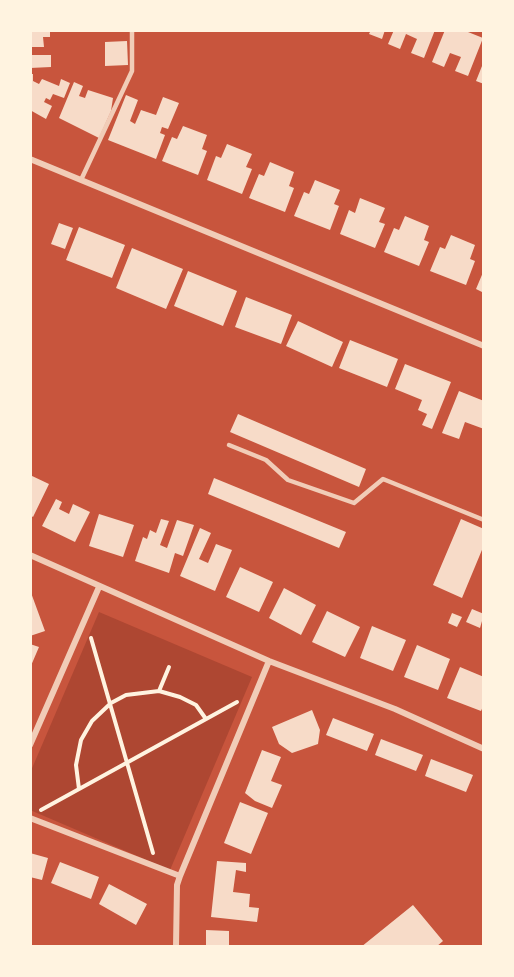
<!DOCTYPE html>
<html>
<head>
<meta charset="utf-8">
<style>
  body { margin:0 }
  #map { position:relative; width:514px; height:977px; overflow:hidden; background:#c8553d; font-family:"Source Serif 4",serif }
  canvas { display:block }
  .frame { position:absolute; inset:0; border:32px solid #fff3e0; pointer-events:none }
</style>
</head>
<body>
<div id="map">
<canvas width="514" height="977"></canvas>
<div class="frame"></div>
</div>
<script>
const ctx = document.querySelector('canvas').getContext('2d');
ctx.lineJoin = 'round';
function paint(path, color) { ctx.fillStyle = color; ctx.fill(path, 'evenodd'); }
const shape = rows => new Path2D(rows.map(r => 'M' + r).join(''));
function trace(path, color, width, dash) { ctx.strokeStyle = color; ctx.lineWidth = width; ctx.lineCap = dash ? 'butt' : 'round'; ctx.setLineDash(dash || []); ctx.stroke(path); }
const green = shape([
  [99,612,252,677,170,870,30,810,30,773]
]);
const building = shape([
  [30,30,50,30,50,37,43,37,44,47,30,47],
  [371,30,385,30,382,39,369,34],
  [394,30,435,30,424,58,411,53,417,39,406,34,400,49,388,44],
  [445,30,463,30,483,38,468,76,455,71,461,57,450,53,444,67,432,62],
  [127,41,128,65,105,66,105,42],
  [30,55,51,55,51,67,30,68],
  [484,61,484,84,476,81],
  [30,74,33,74,33,81,39,84,42,79,59,86,61,79,70,83,64,98,53,94,50,100,46,98,44,102,52,106,46,119,30,110],
  [74,82,83,86,79,96,85,98,88,90,113,98,111,111,99,138,59,118],
  [126,95,138,100,130,121,135,124,141,110,156,115,163,97,179,103,168,129,162,127,160,133,165,135,156,159,108,140],
  [183,126,207,135,202,149,207,151,198,175,162,161,172,137,177,139],
  [227,144,252,154,246,167,252,169,242,194,207,180,216,156,221,158],
  [270,162,294,172,289,186,294,188,285,212,249,198,259,174,264,176],
  [315,180,340,190,334,204,339,206,330,230,294,216,304,192,309,194],
  [360,198,385,208,379,222,385,224,375,248,340,234,349,210,355,213],
  [405,216,429,226,424,240,429,242,419,266,384,252,394,228,399,230],
  [59,223,73,228,65,249,51,244],
  [79,227,125,245,112,278,66,260],
  [451,235,475,245,470,259,475,261,466,285,430,271,440,247,445,249],
  [132,248,183,269,166,309,116,288],
  [484,270,484,293,476,289],
  [188,271,237,291,223,326,174,306],
  [246,297,292,315,281,344,235,327],
  [298,321,343,342,332,367,286,346],
  [350,340,398,359,387,387,339,368],
  [405,364,451,382,432,429,422,425,427,414,418,410,422,400,395,389],
  [459,391,484,401,484,429,465,422,459,439,442,433],
  [238,414,366,469,359,487,230,432],
  [30,475,49,484,33,517,30,515],
  [214,478,346,532,339,548,208,494],
  [56,499,62,502,59,509,69,514,73,504,90,512,75,542,42,526],
  [99,514,134,525,123,557,89,546],
  [161,519,169,521,160,545,167,548,177,520,194,525,183,556,175,553,169,573,135,561,143,537,147,539,150,530,156,533],
  [461,519,484,529,484,545,462,598,433,585],
  [200,528,211,533,199,559,208,563,216,544,232,550,215,591,180,576],
  [240,567,273,582,259,612,226,597],
  [284,588,316,605,301,635,269,618],
  [30,590,45,631,30,636],
  [472,609,484,614,480,628,466,622],
  [327,611,360,627,345,657,312,642],
  [452,613,462,617,457,627,448,623],
  [372,626,406,640,393,671,360,658],
  [30,644,39,647,30,668],
  [417,645,450,659,438,690,404,677],
  [460,667,484,677,484,704,481,711,447,698],
  [312,710,320,730,318,744,292,753,279,744,272,727],
  [333,718,374,734,367,751,326,735],
  [381,739,423,755,416,771,375,755],
  [262,750,281,757,271,781,282,785,272,808,255,801,245,793],
  [431,759,473,775,466,792,425,776],
  [240,802,268,813,251,854,224,843],
  [30,853,48,858,42,880,30,877],
  [217,861,246,863,246,872,236,870,233,892,250,894,249,907,259,908,257,922,211,917],
  [60,862,99,877,91,899,51,883],
  [109,884,147,904,136,925,99,904],
  [413,905,443,941,436,947,361,947],
  [206,930,229,931,229,947,206,947]
]);
const path = shape([
  [91,638,153,853],
  [159,691,169,667],
  [79,789,76,765,81,740,92,721,111,703,126,695,159,691,180,697,196,705,206,719],
  [41,810,237,702]
]);
const service = shape([
  [81,180,132,71,132,30],
  [229,445,266,460,288,480,354,503,383,479,484,520]
]);
const minor = shape([
  [30,159,484,346],
  [30,555,269,661,395,709,484,749],
  [30,745,99,587],
  [30,818,180,876],
  [176,947,177,885,180,876,269,661]
]);
paint(green, '#ae4732');
paint(building, '#f7dbc8');
trace(path, '#fff3e0', 4);
trace(service, '#f1ccb7', 4.5);
trace(minor, '#f1ccb7', 6);
</script>
</body>
</html>
